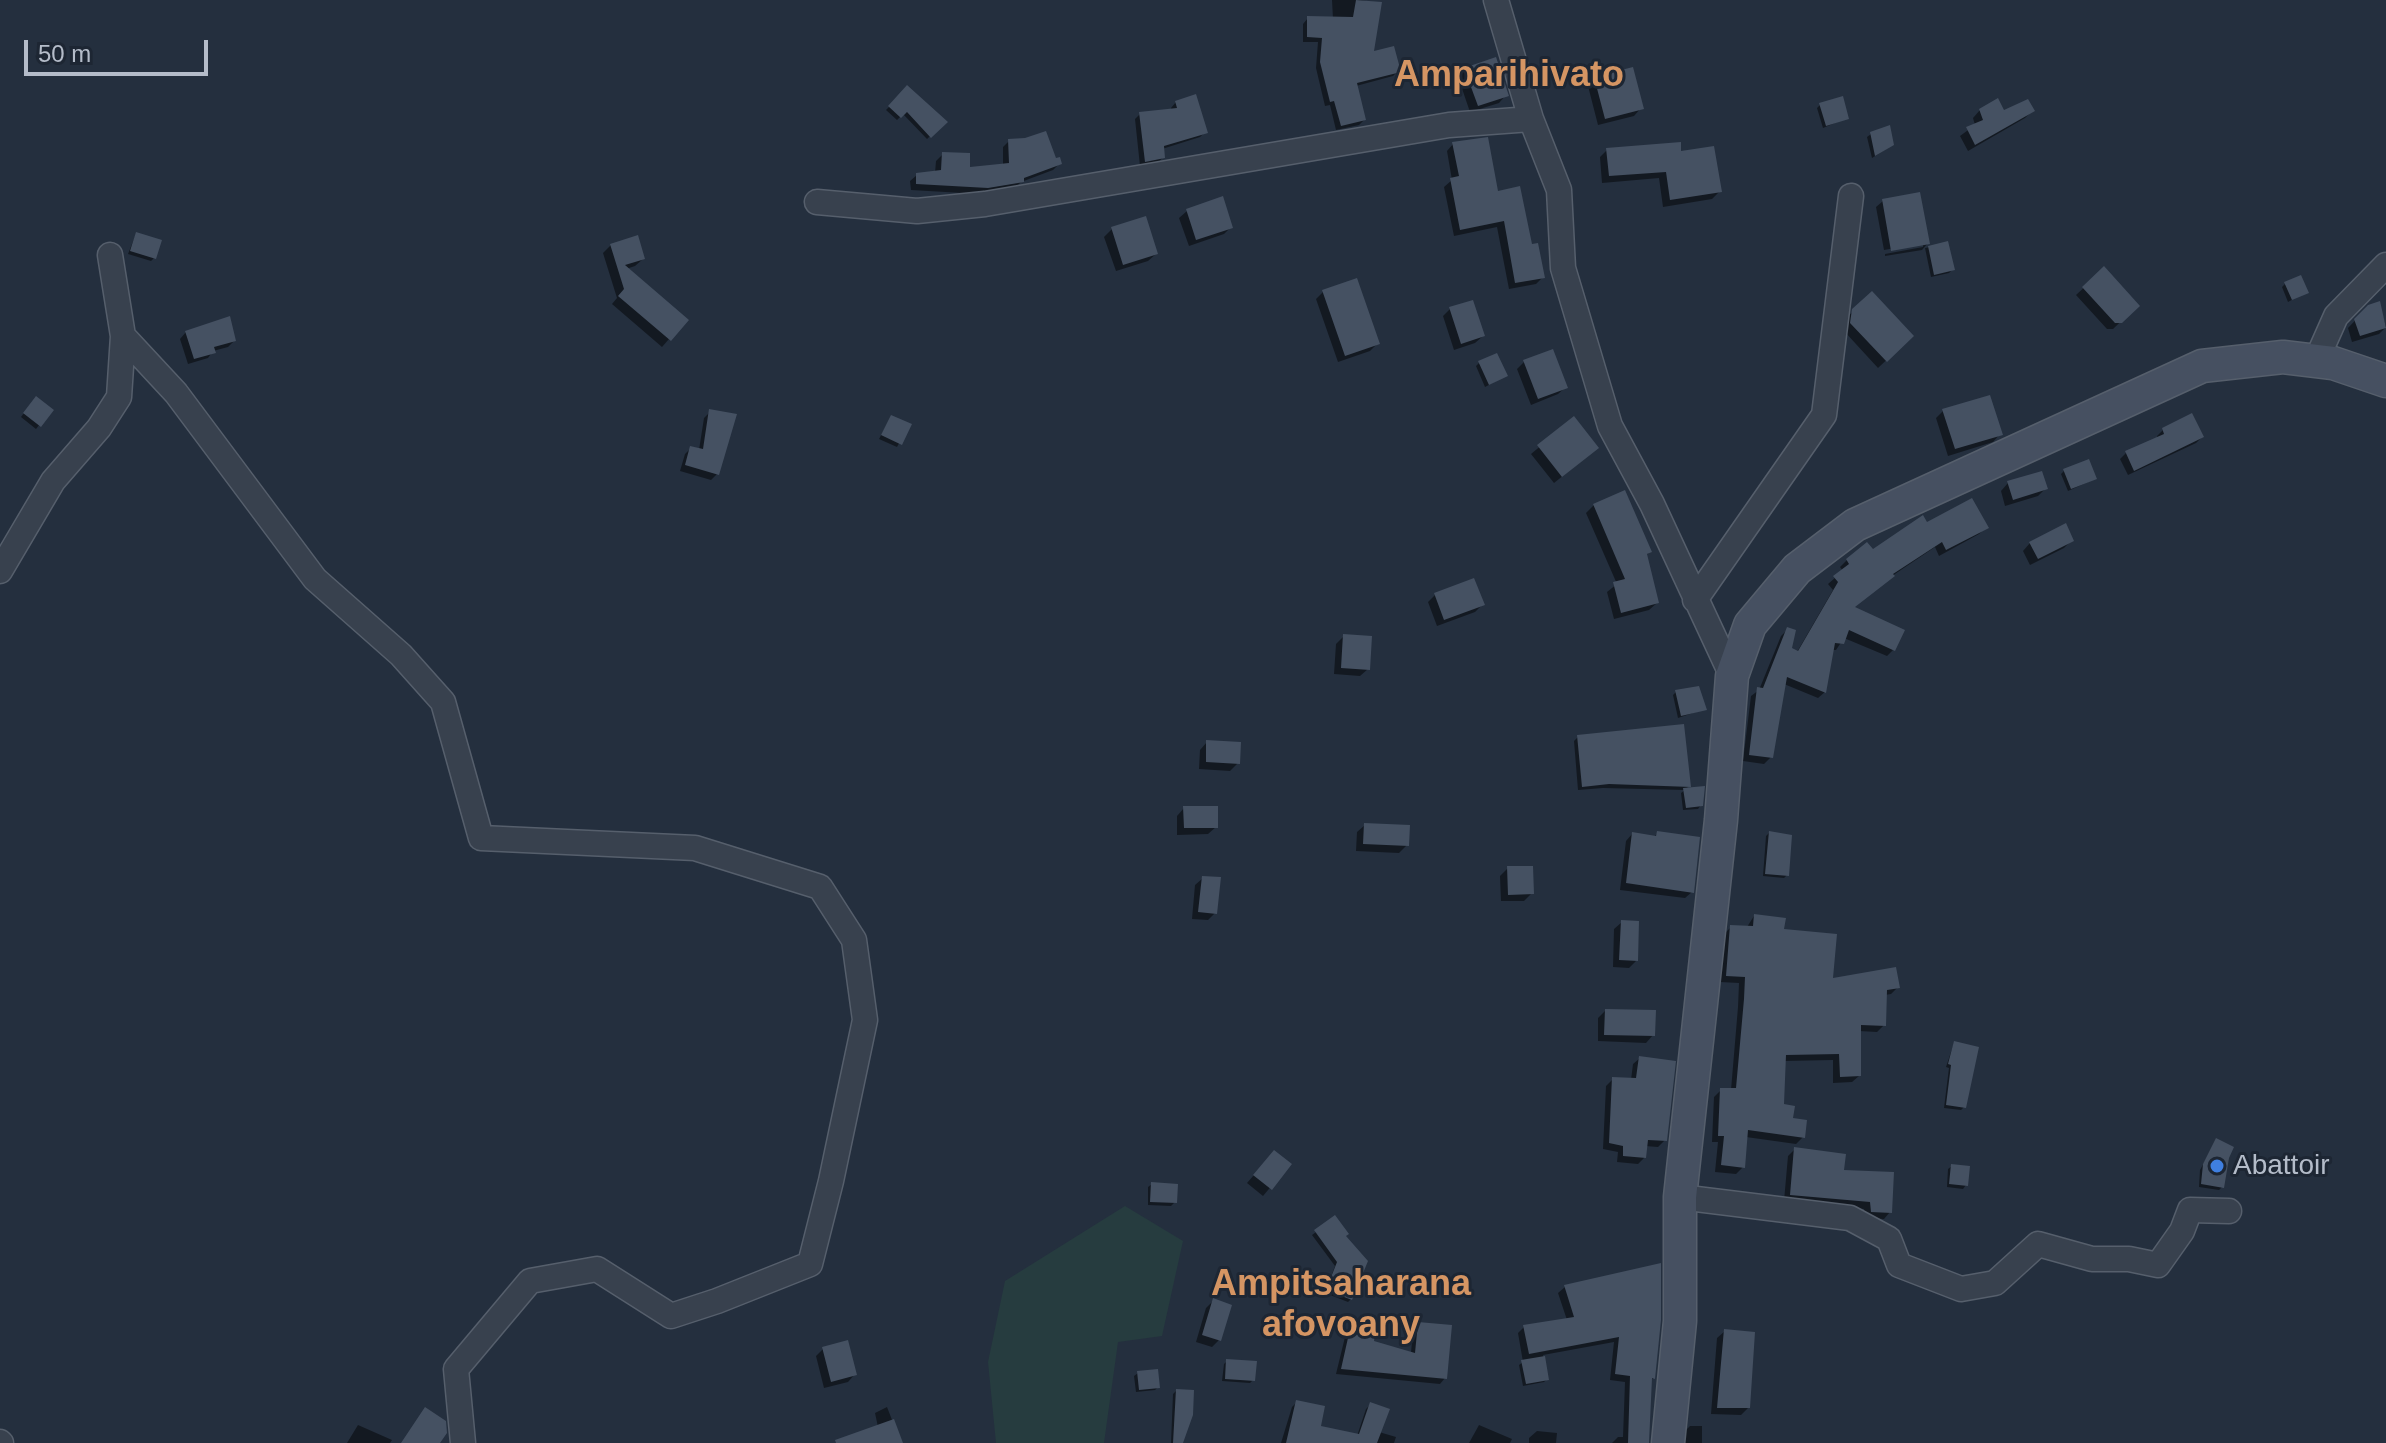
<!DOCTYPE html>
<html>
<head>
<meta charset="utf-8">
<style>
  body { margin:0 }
  #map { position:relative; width:2386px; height:1443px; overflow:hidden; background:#242f3e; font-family:Helvetica,sans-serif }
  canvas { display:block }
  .scale { position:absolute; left:24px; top:40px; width:184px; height:36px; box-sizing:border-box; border:4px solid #b4bcc9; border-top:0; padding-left:10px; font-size:24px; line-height:28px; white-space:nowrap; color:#b4bcc9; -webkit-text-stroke:6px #1d2633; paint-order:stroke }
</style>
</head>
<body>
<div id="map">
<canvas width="2386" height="1443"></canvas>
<div class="scale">50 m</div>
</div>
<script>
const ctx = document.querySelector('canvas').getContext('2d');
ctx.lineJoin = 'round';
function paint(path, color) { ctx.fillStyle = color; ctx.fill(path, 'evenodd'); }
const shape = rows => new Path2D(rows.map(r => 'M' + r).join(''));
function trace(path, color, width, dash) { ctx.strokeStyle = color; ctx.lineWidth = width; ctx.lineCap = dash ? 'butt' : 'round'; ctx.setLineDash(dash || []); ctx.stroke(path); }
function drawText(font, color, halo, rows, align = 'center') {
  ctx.font = font + ' Helvetica,sans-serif'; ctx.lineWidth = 6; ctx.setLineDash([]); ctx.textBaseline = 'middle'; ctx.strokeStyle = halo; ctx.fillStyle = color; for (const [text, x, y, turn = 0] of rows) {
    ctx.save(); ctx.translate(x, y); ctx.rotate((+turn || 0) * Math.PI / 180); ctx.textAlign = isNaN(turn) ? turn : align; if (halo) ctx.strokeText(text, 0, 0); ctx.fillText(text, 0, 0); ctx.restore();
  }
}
const green = shape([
  [1125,1206,1183,1241,1162,1336,1118,1342,1104,1443,996,1443,988,1362,1005,1281]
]);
const shadow = shape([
  [1332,0,1360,0,1379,3,1371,54,1398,71,1393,76,1356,86,1364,120,1359,125,1336,130,1330,105,1325,106,1316,68,1318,42,1303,42,1303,24,1308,18,1333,19],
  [1466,69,1506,95,1499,103,1470,112,1458,77],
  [1595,79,1641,108,1634,116,1598,125,1588,86],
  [908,88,945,122,927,139,903,114,897,120,886,110],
  [1176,102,1205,132,1200,137,1162,149,1163,157,1158,163,1140,166,1135,119,1140,114,1172,111,1171,108],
  [1820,105,1847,118,1823,128,1817,108],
  [1980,110,2003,112,2032,111,2025,118,1968,151,1960,136,1975,125,1973,118],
  [1871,134,1888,148,1872,158,1867,137],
  [1009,141,1059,164,1053,170,1021,182,1015,188,980,194,911,190,910,181,917,175,935,173,936,161,943,154,968,169,1003,165,1003,147],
  [1453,144,1497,193,1531,246,1543,277,1536,284,1509,289,1497,227,1454,236,1444,187,1452,180,1447,151],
  [1607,150,1680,154,1719,192,1712,199,1663,207,1659,178,1602,183,1600,157],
  [1883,201,1928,243,1922,250,1885,256,1885,254,1923,247,1923,243,1884,250,1876,207],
  [1187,211,1231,227,1224,234,1189,246,1179,218],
  [1112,229,1156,254,1148,261,1116,271,1104,237],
  [136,234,154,258,151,261,128,254],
  [1947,244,1952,270,1949,273,1931,277,1925,248],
  [611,245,643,259,635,266,626,269,669,339,662,347,612,304,617,298,603,253],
  [2104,269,2137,306,2113,329,2107,329,2076,295],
  [2285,284,2306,292,2288,302,2282,287],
  [1323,292,1378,343,1370,351,1338,362,1316,299],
  [1872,294,1912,336,1878,368,1844,331,1845,319],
  [2379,303,2386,327,2379,334,2352,342,2348,328,2369,306],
  [1450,309,1483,336,1475,343,1454,350,1443,316],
  [186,332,234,341,228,347,213,351,208,358,188,364,180,339],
  [1524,362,1566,387,1558,394,1531,405,1517,369],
  [1479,363,1506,376,1485,387,1476,366],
  [33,401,51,410,36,429,21,417],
  [1943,411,2000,434,1993,442,1948,456,1936,418],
  [710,412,717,474,711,480,680,471,685,454,691,448,699,450,704,418],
  [891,417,909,425,897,447,879,439],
  [1573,419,1589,455,1554,483,1531,454],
  [2163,430,2202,437,2196,443,2128,475,2120,459,2126,453,2158,439,2157,436],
  [2064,471,2095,479,2068,491,2061,474],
  [2008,483,2045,489,2038,496,2005,506,2001,491],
  [1594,505,1650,552,1645,556,1657,603,1649,610,1614,619,1607,592,1617,584,1586,513],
  [1927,525,1986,527,1979,534,1939,556,1935,547,1892,576,1853,608,1893,650,1887,656,1844,638,1836,650,1832,650,1825,692,1818,698,1784,684,1771,757,1764,764,1743,761,1751,696,1759,690,1781,636,1787,630,1790,650,1797,652,1833,590,1828,584,1843,571,1840,567,1847,560,1872,552],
  [2072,540,2064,548,2030,565,2023,551,2030,543],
  [1435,595,1482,605,1475,612,1437,626,1428,602],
  [1344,636,1368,669,1360,676,1334,674,1336,644],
  [1676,692,1705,709,1678,718,1673,695],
  [1578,737,1689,786,1685,790,1701,805,1698,809,1683,810,1681,793,1685,790,1603,788,1578,790,1574,741],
  [1207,742,1238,763,1230,771,1199,769,1200,750],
  [1184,808,1216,827,1208,834,1177,835,1177,816],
  [1365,825,1407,845,1399,853,1356,851,1357,832],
  [1658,833,1692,892,1685,898,1620,890,1626,841,1632,834,1654,837],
  [1769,833,1787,875,1784,878,1763,876,1766,836],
  [1508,868,1532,893,1524,901,1501,901,1500,876],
  [1203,878,1215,913,1208,920,1192,919,1195,885],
  [1754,916,1782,931,1831,981,1898,987,1891,994,1885,995,1884,1025,1877,1032,1859,1031,1859,1076,1852,1082,1833,1083,1833,1060,1784,1061,1782,1106,1803,1137,1796,1144,1746,1137,1743,1167,1736,1174,1715,1172,1718,1142,1712,1142,1714,1097,1721,1090,1731,1090,1738,1007,1739,983,1720,982,1724,934,1731,927,1747,927],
  [1622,922,1636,961,1629,968,1613,967,1614,929],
  [1605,1011,1653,1035,1646,1043,1598,1041,1598,1018],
  [1954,1043,1964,1107,1961,1110,1944,1108,1949,1068,1946,1067],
  [1640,1058,1665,1140,1658,1147,1645,1146,1644,1158,1638,1164,1617,1162,1618,1152,1603,1149,1606,1086,1613,1079,1631,1080,1633,1064],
  [2216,1141,2222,1187,2219,1190,2199,1187,2200,1170],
  [1795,1149,1842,1172,1890,1212,1884,1219,1865,1218,1864,1209,1784,1201,1788,1156],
  [1267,1160,1289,1165,1263,1196,1247,1183],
  [1952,1166,1966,1185,1963,1189,1947,1187,1948,1169],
  [1152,1184,1175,1202,1171,1206,1148,1205,1148,1187],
  [1335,1218,1344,1237,1351,1299,1348,1302,1325,1293,1335,1266,1312,1235],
  [1659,1266,1653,1378,1649,1382,1648,1443,1612,1443,1618,1437,1623,1437,1625,1382,1610,1380,1614,1342,1543,1355,1547,1379,1544,1382,1523,1386,1519,1365,1523,1362,1518,1333,1524,1327,1567,1320,1558,1293,1565,1287],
  [1213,1301,1219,1340,1212,1347,1196,1342,1206,1308],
  [1419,1324,1445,1378,1440,1384,1336,1374,1345,1337,1351,1331,1371,1343,1411,1353,1413,1330],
  [1725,1331,1748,1408,1741,1415,1711,1414,1717,1338],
  [823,1349,855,1374,848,1382,824,1388,816,1356],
  [1227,1361,1253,1380,1250,1383,1222,1381,1224,1364],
  [1138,1373,1158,1387,1155,1390,1136,1392,1134,1376],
  [1176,1391,1181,1443,1171,1443,1173,1394],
  [1296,1403,1318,1427,1357,1436,1366,1409,1371,1404,1379,1432,1396,1437,1394,1443,1281,1443,1292,1407],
  [887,1407,901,1443,870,1443,878,1427,875,1413],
  [358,1425,392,1440,390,1443,347,1443],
  [1479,1425,1512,1439,1510,1443,1469,1443],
  [1690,1426,1702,1426,1702,1443,1682,1443,1683,1433],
  [1537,1431,1557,1433,1556,1443,1529,1443,1529,1438]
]);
const building = shape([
  [1356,0,1382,2,1374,51,1394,46,1401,72,1357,83,1366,120,1341,126,1334,101,1330,102,1320,62,1322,38,1307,37,1307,16,1353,17],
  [1496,57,1509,96,1478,106,1464,68],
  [1633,67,1644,109,1605,119,1594,77],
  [907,85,948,122,931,138,907,112,901,118,888,106],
  [1196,94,1208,133,1164,146,1165,158,1145,162,1139,112,1177,108,1175,101],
  [1843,96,1849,119,1826,126,1819,103],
  [1998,98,2004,110,2028,99,2035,111,1975,145,1966,127,1983,120,1979,109],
  [1890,125,1894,145,1875,156,1870,132],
  [1046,131,1056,158,1060,157,1062,164,1024,178,1024,182,988,188,916,184,916,173,941,170,942,152,970,153,970,167,1009,163,1008,139,1025,138],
  [1488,137,1498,191,1520,186,1532,244,1538,243,1545,278,1515,283,1504,221,1460,230,1450,178,1459,176,1452,142],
  [1681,142,1681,151,1714,146,1722,192,1670,200,1666,172,1609,176,1606,148],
  [1920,192,1930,244,1891,251,1882,199],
  [1223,196,1233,228,1196,240,1186,209],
  [1146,216,1158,254,1123,265,1111,227],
  [136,232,162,240,156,259,130,251],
  [638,235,645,259,625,265,689,320,671,341,618,296,624,289,610,244],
  [1948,241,1955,270,1934,275,1928,246],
  [2104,266,2140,306,2122,323,2115,323,2082,287],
  [2301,275,2309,293,2292,300,2284,282],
  [1357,278,1380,344,1345,356,1322,290],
  [1872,291,1914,336,1887,362,1850,323,1852,309],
  [1473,300,1485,336,1461,344,1449,307],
  [2380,301,2386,328,2360,336,2354,319,2368,305],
  [230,316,236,341,214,347,216,353,194,359,185,331],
  [1553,349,1568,388,1538,399,1523,360],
  [1497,353,1508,376,1489,385,1478,361],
  [1990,395,2003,435,1955,449,1942,409],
  [36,396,54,410,41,427,23,413],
  [709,409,737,414,719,475,685,465,690,446,703,449],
  [2192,413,2204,437,2134,471,2125,451,2164,434,2162,428],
  [891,415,912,424,902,445,881,435],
  [1574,416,1599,448,1562,477,1537,445],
  [2089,459,2097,479,2071,489,2063,469],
  [2042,471,2048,489,2013,500,2007,481],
  [1625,490,1652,552,1647,554,1659,603,1621,613,1613,582,1625,579,1593,504],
  [1972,498,1989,528,1946,550,1942,542,1893,574,1895,576,1855,607,1905,630,1895,651,1849,630,1844,644,1835,643,1826,693,1787,677,1773,758,1749,755,1757,687,1763,688,1787,627,1796,630,1792,648,1798,651,1838,582,1833,576,1849,564,1846,559,1867,542,1873,549,1923,515,1927,522],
  [2066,523,2074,541,2038,559,2029,542],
  [1474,578,1485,605,1444,620,1434,593],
  [1343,634,1372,636,1370,670,1341,668],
  [1699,686,1707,710,1681,716,1675,690],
  [1684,724,1691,787,1609,784,1582,787,1577,735],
  [1206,740,1241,742,1240,764,1206,762],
  [1705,786,1703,806,1686,808,1683,788],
  [1183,806,1218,806,1218,828,1184,828],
  [1364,823,1410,825,1409,846,1363,844],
  [1657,831,1700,837,1694,893,1626,883,1632,832,1656,836],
  [1769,831,1792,835,1789,876,1765,874],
  [1507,866,1533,866,1534,894,1508,895],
  [1202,876,1221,877,1217,914,1198,912],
  [1754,914,1786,918,1784,929,1837,934,1833,978,1896,967,1900,988,1887,990,1886,1026,1861,1025,1861,1076,1840,1077,1839,1054,1786,1055,1784,1104,1795,1106,1793,1118,1807,1120,1805,1138,1748,1130,1745,1168,1721,1165,1724,1136,1718,1136,1720,1088,1736,1088,1744,999,1745,977,1726,976,1730,925,1753,926],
  [1621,920,1639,921,1638,961,1619,960],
  [1605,1009,1656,1010,1655,1036,1604,1035],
  [1954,1041,1979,1047,1966,1108,1946,1105,1951,1065,1948,1064],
  [1639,1056,1676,1061,1667,1141,1648,1140,1646,1158,1623,1156,1623,1146,1609,1143,1612,1077,1636,1078],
  [2216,1138,2234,1147,2229,1158,2224,1188,2201,1184,2203,1164],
  [1794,1147,1846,1154,1844,1170,1894,1172,1892,1213,1871,1212,1870,1202,1790,1195],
  [1274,1150,1292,1164,1272,1190,1253,1175],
  [1951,1164,1970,1166,1968,1186,1949,1184],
  [1151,1182,1178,1184,1177,1203,1150,1202],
  [1335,1215,1349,1234,1346,1236,1368,1261,1352,1300,1326,1290,1337,1262,1314,1230],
  [1661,1263,1661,1320,1655,1379,1652,1378,1649,1443,1628,1443,1630,1376,1615,1374,1619,1337,1529,1354,1523,1325,1574,1317,1564,1285],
  [1213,1298,1232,1305,1221,1341,1202,1335],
  [1418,1322,1452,1325,1447,1379,1341,1369,1350,1329,1375,1335,1374,1341,1415,1353],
  [1724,1329,1755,1332,1750,1408,1717,1408],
  [848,1340,857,1375,831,1382,822,1347],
  [1545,1356,1549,1380,1526,1384,1521,1360],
  [1226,1359,1257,1361,1255,1381,1225,1379],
  [1158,1369,1160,1388,1139,1390,1137,1371],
  [1176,1389,1194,1390,1193,1415,1183,1443,1173,1443],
  [1296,1400,1325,1406,1321,1426,1359,1434,1370,1402,1390,1409,1377,1443,1286,1443],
  [425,1407,446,1421,447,1433,440,1443,401,1443],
  [894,1419,903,1443,836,1443,835,1440]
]);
const street = shape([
  [1496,0,1531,119,1559,190,1563,268,1610,426,1652,504,1732,676],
  [817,202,917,211,985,204,1449,125,1531,119],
  [123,336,176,393,315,579,401,655,443,702,481,838,695,848,820,887,854,940,865,1020,831,1181,810,1264,717,1301,671,1316,597,1269,530,1281,456,1369,463,1443],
  [2316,361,2336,316,2386,265],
  [0,571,53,481,99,428,119,397,123,336,110,255],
  [1695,600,1824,415,1851,196],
  [1680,1197,1850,1218,1889,1239,1899,1265,1961,1289,1995,1283,2038,1244,2092,1259,2129,1259,2158,1265,2182,1231,2190,1210,2229,1211],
  [0,1442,1,1443]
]);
const secondary = shape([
  [1668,1443,1680,1321,1680,1197,1721,820,1732,676,1750,625,1797,569,1855,525,2202,366,2283,357,2333,363,2386,381]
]);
const markers = [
  [2217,1166,8,"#3f7fe0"]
];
const poiNames = [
  ["Abattoir",2233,1166]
];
const districtNames = [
  ["Amparihivato",1509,76],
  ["Ampitsaharana",1341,1285],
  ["afovoany",1341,1326]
];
paint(green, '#263c3f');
paint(shadow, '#0007');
paint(building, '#455162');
trace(street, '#565f6c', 27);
trace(secondary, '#565f6c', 35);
trace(street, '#38414e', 24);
trace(secondary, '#465061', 32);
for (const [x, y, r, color] of markers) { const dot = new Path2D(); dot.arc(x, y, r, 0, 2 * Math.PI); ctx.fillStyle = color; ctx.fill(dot); trace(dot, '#1d2633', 3); }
drawText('28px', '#b4bcc9', '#1d2633', poiNames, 'left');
drawText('bold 36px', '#d59563', '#1d2633', districtNames);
</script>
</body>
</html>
